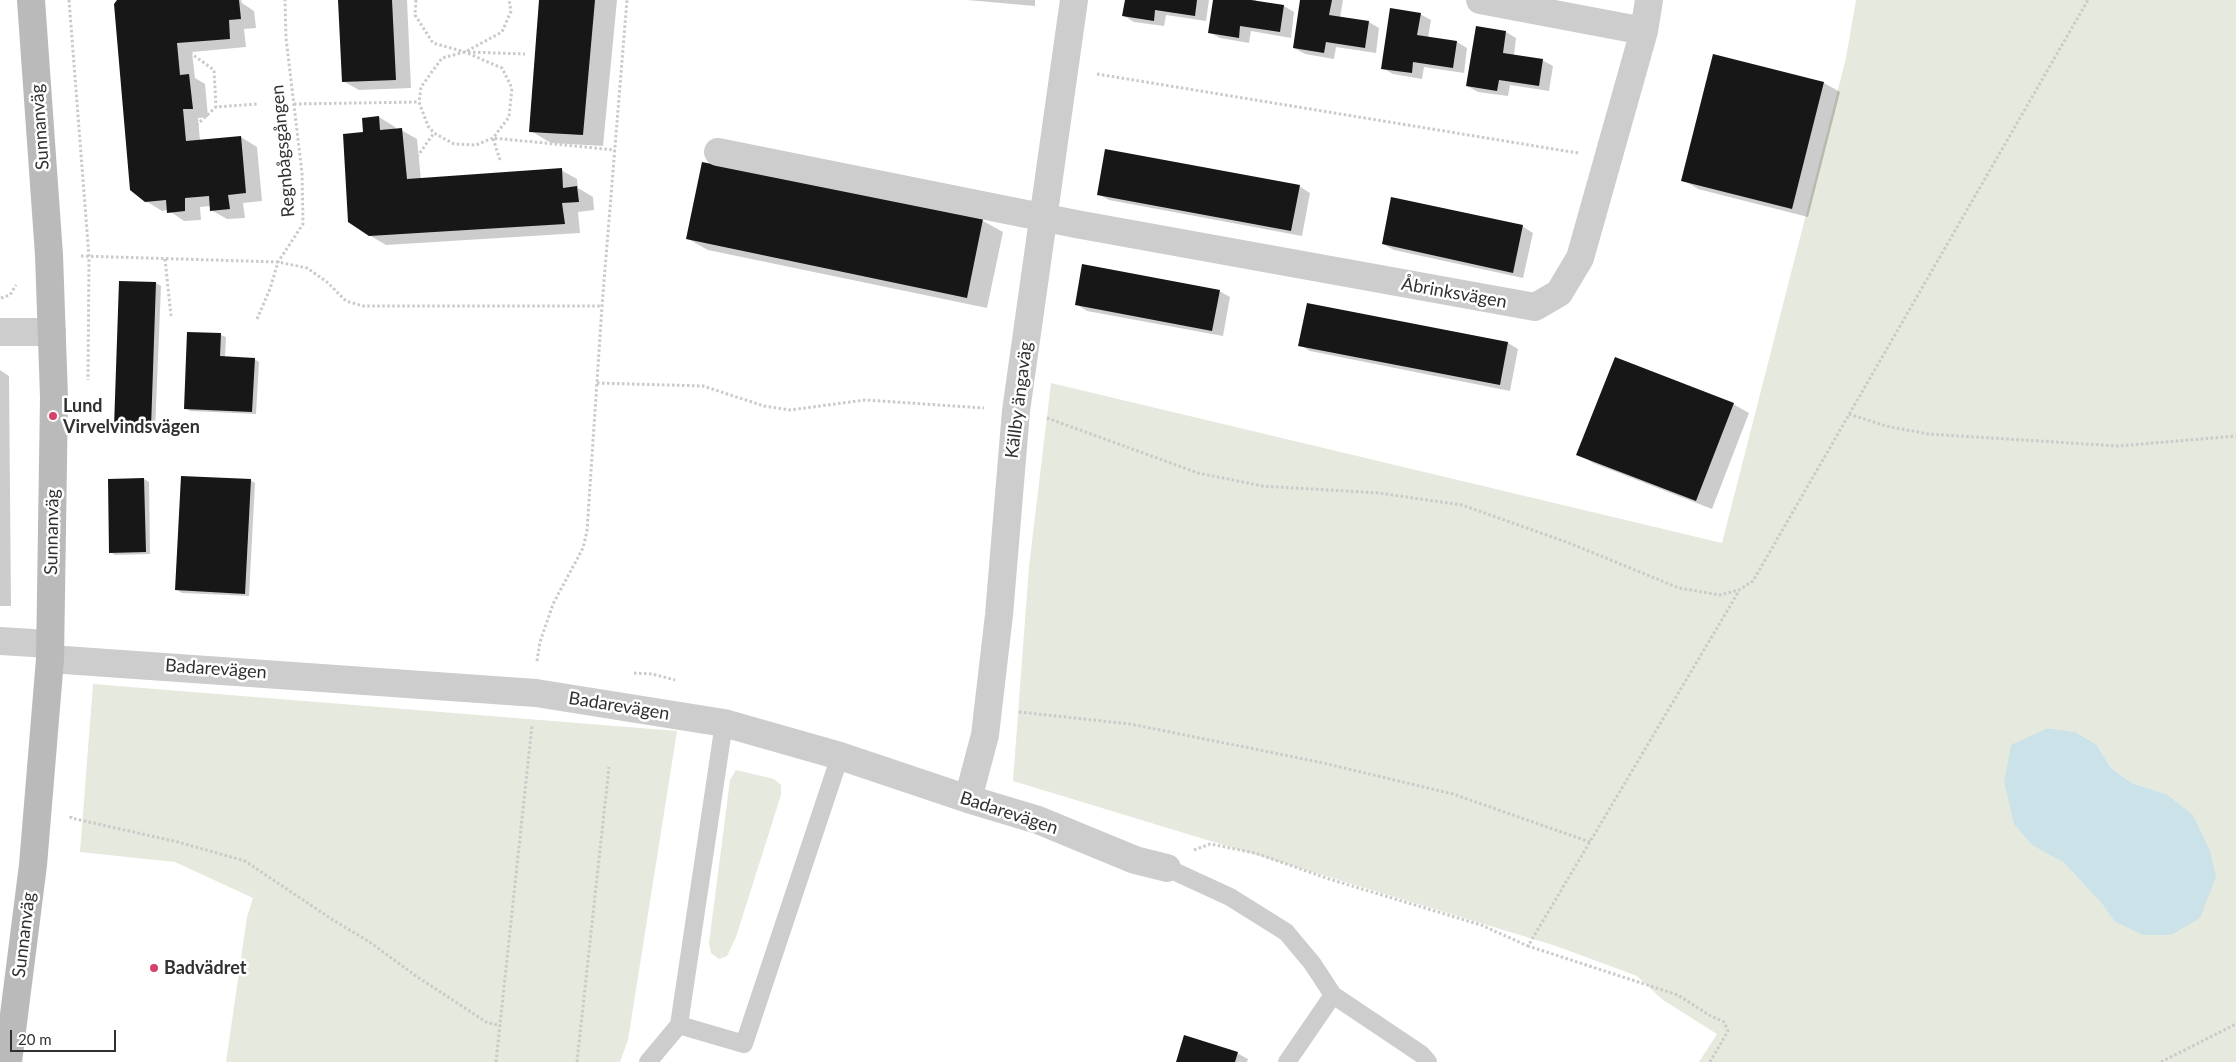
<!DOCTYPE html>
<html>
<head>
<meta charset="utf-8">
<style>
  body { margin:0 }
  #map { position:relative; width:2236px; height:1062px; overflow:hidden; background:#fff; font-family:Lato,sans-serif }
  canvas { display:block }
  .scale { position:absolute; left:10px; top:1030px; width:106px; height:22px; box-sizing:border-box; border:2px solid #303030; border-top:0; padding-left:6px; font-size:15px; line-height:18px; white-space:nowrap; color:#303030; -webkit-text-stroke:4px #fff; paint-order:stroke }
</style>
</head>
<body>
<div id="map">
<canvas width="2236" height="1062"></canvas>
<div class="scale">20 m</div>
</div>
<script>
const ctx = document.querySelector('canvas').getContext('2d');
ctx.lineJoin = 'round';
function paint(path, color) { ctx.fillStyle = color; ctx.fill(path, 'evenodd'); }
const shape = rows => new Path2D(rows.map(r => 'M' + r).join(''));
function trace(path, color, width, dash) { ctx.strokeStyle = color; ctx.lineWidth = width; ctx.lineCap = dash ? 'butt' : 'round'; ctx.setLineDash(dash || []); ctx.stroke(path); }
function drawText(font, color, halo, rows, align = 'center') {
  ctx.font = font + ' Lato,sans-serif'; ctx.lineWidth = 5; ctx.setLineDash([]); ctx.textBaseline = 'middle'; ctx.strokeStyle = halo; ctx.fillStyle = color; for (const [text, x, y, turn = 0] of rows) {
    ctx.save(); ctx.translate(x, y); ctx.rotate((+turn || 0) * Math.PI / 180); ctx.textAlign = isNaN(turn) ? turn : align; if (halo) ctx.strokeText(text, 0, 0); ctx.fillText(text, 0, 0); ctx.restore();
  }
}
const green = shape([
  [1856,0,2236,0,2236,1062,1699,1062,1717,1034,1663,1000,1637,976,1556,946,1013,781,1029,567,1051,383,1722,543,1846,58],
  [2048,728,2075,732,2096,744,2111,768,2132,783,2166,794,2114,921,2102,904,2063,862],
  [93,684,677,731,628,1040,620,1062,226,1062,247,917,253,898,175,862,80,852],
  [736,770,774,779,781,785,781,795,736,937,727,956,719,959,711,953,709,943,730,780]
]);
const water = shape([
  [2048,728,2075,732,2096,744,2111,768,2132,783,2166,794,2193,815,2210,851,2216,877,2200,918,2171,935,2143,935,2114,921,2102,904,2063,862,2032,845,2014,824,2004,782,2011,745]
]);
const shadow = shape([
  [119,0,241,0,242,3,254,11,256,28,244,29,246,47,192,52,195,78,205,84,208,117,198,118,200,141,241,137,257,147,262,201,243,203,245,218,227,219,211,210,211,206,200,207,201,220,184,221,168,210,162,211,146,201],
  [339,0,407,0,411,88,359,90,343,81],
  [540,0,617,0,603,146,551,143,531,131],
  [967,0,1035,0,1035,6],
  [1126,0,1209,0,1206,21,1166,15,1164,26,1134,22,1124,16],
  [1214,0,1256,0,1255,2,1284,6,1294,12,1291,38,1251,31,1249,43,1220,38,1209,32],
  [1302,0,1343,0,1340,18,1369,22,1379,28,1376,53,1336,47,1334,59,1305,54,1294,48],
  [1420,14,1431,20,1428,38,1457,42,1467,48,1464,73,1424,67,1422,79,1393,74,1382,68],
  [1477,27,1506,32,1516,38,1514,55,1542,60,1553,66,1549,91,1510,85,1508,96,1478,92,1467,86],
  [1714,55,1824,83,1840,92,1808,217,1698,189,1683,180],
  [379,117,395,127,395,130,401,130,417,139,421,180,561,170,577,179,578,188,593,197,594,210,578,212,580,233,386,245,369,235,364,133],
  [703,163,983,221,1003,232,987,308,708,250,688,239],
  [1299,186,1310,193,1302,236,1109,200,1098,194],
  [1522,226,1533,233,1523,278,1394,250,1383,244],
  [156,283,161,286,155,431,120,429,115,426],
  [1219,291,1230,297,1223,336,1087,311,1076,304],
  [221,335,226,337,225,358,254,359,259,362,256,414,190,411,185,408],
  [1508,343,1518,349,1510,391,1310,351,1300,345],
  [0,370,9,376,11,606,0,606],
  [1733,404,1749,413,1712,509,1593,463,1578,454],
  [144,479,149,482,150,554,115,555,110,552],
  [250,480,255,483,249,596,182,593,177,590],
  [1237,1053,1248,1059,1247,1062,1177,1062]
]);
const building = shape([
  [117,0,239,0,241,19,229,20,230,39,177,43,180,75,189,74,193,109,183,109,186,141,241,136,246,193,228,195,230,209,210,211,209,196,185,198,185,211,167,213,166,200,145,202,130,190,114,4],
  [338,0,392,0,396,80,342,82],
  [539,0,595,0,583,135,529,132],
  [1125,0,1197,0,1195,16,1155,10,1154,21,1122,16],
  [1213,0,1251,0,1284,5,1280,32,1240,26,1239,38,1208,33],
  [1300,0,1332,0,1329,15,1369,21,1365,48,1326,42,1324,53,1293,48],
  [1390,8,1421,13,1417,35,1457,41,1453,68,1413,62,1412,73,1381,69],
  [1476,26,1506,31,1503,53,1543,59,1539,86,1499,80,1497,91,1466,86],
  [1713,54,1824,82,1792,209,1681,181],
  [379,116,380,130,402,128,407,179,562,168,563,188,577,186,579,202,562,203,565,224,369,236,348,222,343,134,363,132,362,118],
  [1105,149,1300,185,1291,231,1097,195],
  [702,162,983,219,967,298,686,239],
  [1391,197,1523,225,1513,273,1382,244],
  [1082,264,1220,290,1212,331,1075,305],
  [119,281,156,282,151,428,114,427],
  [1307,303,1508,342,1500,385,1298,346],
  [187,332,221,333,220,356,255,358,252,412,184,409],
  [1615,357,1734,403,1696,501,1576,455],
  [181,476,251,479,245,594,175,590],
  [144,478,146,552,109,553,108,479],
  [1184,1035,1238,1052,1235,1062,1176,1062]
]);
const path = shape([
  [69,0,89,257,88,380],
  [416,0,415,15,433,43,465,52,502,68,512,88,509,117,493,138,476,145,454,144,434,133,428,126,419,102,421,87,442,58,465,52,502,32,511,11,509,0],
  [182,47,214,70,216,107],
  [468,52,525,54],
  [1097,74,1578,153],
  [294,104,419,102],
  [189,132,216,107,257,104],
  [500,160,493,138,615,150],
  [414,161,434,133],
  [81,256,278,262,307,268,327,282,346,301,363,306,602,306],
  [165,259,171,316],
  [1,298,10,295,16,285],
  [257,319,270,289,278,262,303,224,302,173,286,38,285,0],
  [597,383,703,386,764,406,790,410,865,400,984,408],
  [1849,414,1886,426,1928,434,2118,446,2236,436],
  [1047,418,1198,473,1262,486,1379,493,1462,505,1569,543,1679,588,1720,595,1739,590,1753,581,2088,0],
  [537,661,540,642,553,604,583,548,587,531,602,306,627,0],
  [634,673,652,674,675,680],
  [1019,712,1130,724,1319,762,1453,794,1590,842],
  [71,816,71,818,178,842,245,861,333,920,368,941,416,976,486,1022,501,1026],
  [1194,850,1210,844,1255,853,1329,879,1481,925,1528,946],
  [496,1062,532,725],
  [577,1062,609,767],
  [1710,1062,1728,1031,1724,1022,1709,1015,1678,995,1528,946,1739,591],
  [2161,1062,2236,1024]
]);
const lane = shape([
  [724,723,679,1025,744,1044,840,756],
  [1167,868,1230,897,1286,932,1312,963,1333,995,1421,1054,1428,1062],
  [648,1062,679,1025],
  [1287,1062,1333,995]
]);
const street = shape([
  [1480,0,1644,31],
  [718,152,1076,224,1535,307,1559,293,1580,258,1644,31,1649,0],
  [0,332,52,332],
  [0,641,49,644],
  [50,659,536,693,724,723,840,756,968,799,1038,820,1135,860,1167,868],
  [968,799,985,735,999,615,1016,411,1074,0]
]);
const secondary = shape([
  [8,1062,33,865,50,659,54,397,49,255,31,0]
]);
const markers = [
  [53,416,5,"#d8416a"],
  [154,968,5,"#d8416a"]
];
const streetNames = [
  ["Sunnanväg",40,127,-94],
  ["Regnbågsgången",283,151,-95],
  ["Åbrinksvägen",1454,293,10],
  ["Källby ängaväg",1019,400,-83],
  ["Sunnanväg",52,532,-89],
  ["Badarevägen",216,669,4],
  ["Badarevägen",619,706,9],
  ["Badarevägen",1009,813,18],
  ["Sunnanväg",24,935,-83]
];
const poiNames = [
  ["Lund",63,406],
  ["Virvelvindsvägen",63,427],
  ["Badvädret",164,968]
];
paint(green, '#e6e9dd');
paint(water, '#cbe3e8');
paint(shadow, '#0003');
paint(building, '#171717');
trace(path, '#cacaca', 3, [2.5, 2.5]);
trace(lane, '#cdcdcd', 18);
trace(street, '#cdcdcd', 28);
trace(secondary, '#bababa', 28);
for (const [x, y, r, color] of markers) { const dot = new Path2D(); dot.arc(x, y, r, 0, 2 * Math.PI); ctx.fillStyle = color; ctx.fill(dot); trace(dot, '#fff', 2); }
drawText('18px', '#303030', '#fff', streetNames);
drawText('bold 18px', '#303030', '#fff', poiNames, 'left');
</script>
</body>
</html>
